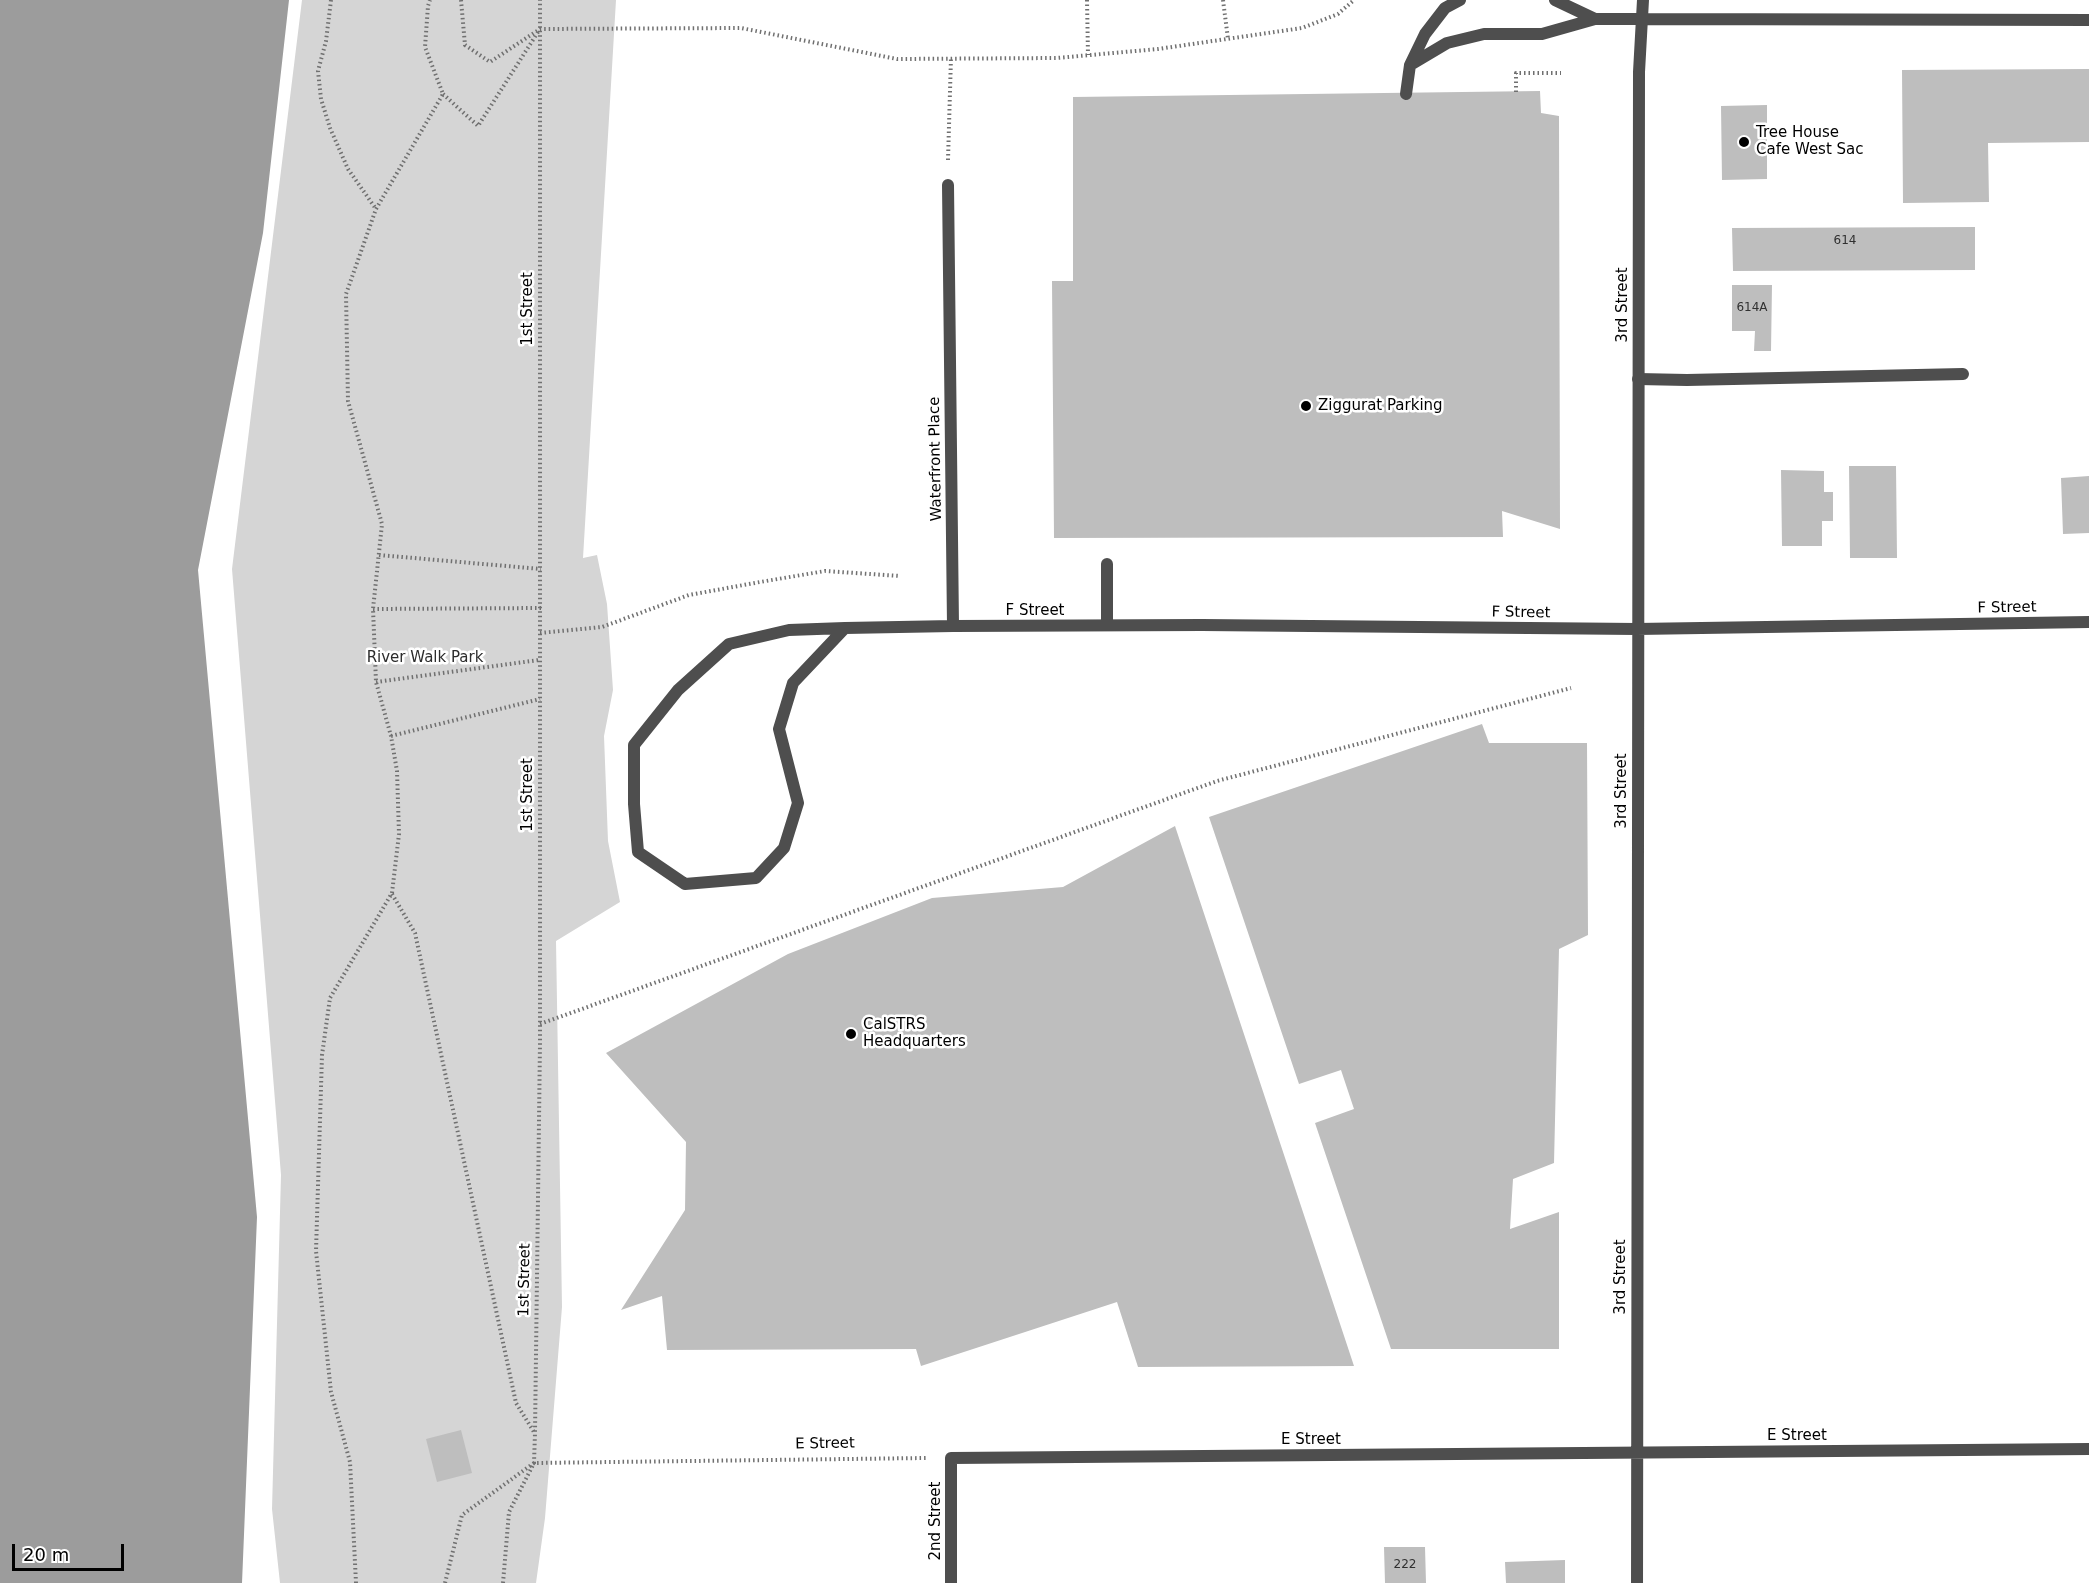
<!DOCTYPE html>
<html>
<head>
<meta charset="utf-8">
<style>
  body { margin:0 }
  #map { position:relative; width:2089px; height:1583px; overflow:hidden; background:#fff; font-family:"DejaVu Sans",sans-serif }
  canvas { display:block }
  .scale { position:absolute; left:12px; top:1544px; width:112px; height:27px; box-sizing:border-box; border:3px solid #000; border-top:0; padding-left:8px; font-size:18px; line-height:21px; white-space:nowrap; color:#000; -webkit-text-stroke:4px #fff; paint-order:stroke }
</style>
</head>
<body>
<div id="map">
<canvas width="2089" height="1583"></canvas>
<div class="scale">20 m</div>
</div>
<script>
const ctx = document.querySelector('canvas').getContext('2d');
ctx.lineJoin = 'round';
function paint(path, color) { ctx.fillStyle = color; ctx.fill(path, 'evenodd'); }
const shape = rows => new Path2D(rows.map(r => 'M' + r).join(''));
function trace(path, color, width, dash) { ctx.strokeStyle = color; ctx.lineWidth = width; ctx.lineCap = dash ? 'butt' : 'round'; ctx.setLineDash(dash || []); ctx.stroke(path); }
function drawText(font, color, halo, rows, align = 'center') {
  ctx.font = font + ' "DejaVu Sans",sans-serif'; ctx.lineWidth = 5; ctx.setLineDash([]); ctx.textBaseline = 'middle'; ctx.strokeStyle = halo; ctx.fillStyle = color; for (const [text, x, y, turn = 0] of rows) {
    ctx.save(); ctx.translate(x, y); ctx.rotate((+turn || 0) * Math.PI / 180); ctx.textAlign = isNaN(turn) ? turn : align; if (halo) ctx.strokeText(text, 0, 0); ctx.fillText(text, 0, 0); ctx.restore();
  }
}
const green = shape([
  [302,0,616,0,583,558,597,555,607,604,613,690,604,736,608,841,620,902,556,941,562,1307,545,1518,536,1583,280,1583,272,1509,281,1175,232,569]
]);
const water = shape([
  [0,0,289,0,263,233,198,570,257,1217,242,1583,0,1583]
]);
const building = shape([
  [2089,69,2089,142,1988,143,1989,202,1903,203,1902,70],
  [1540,91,1541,113,1559,116,1560,529,1502,511,1503,537,1054,538,1052,281,1073,281,1073,97],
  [1767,105,1767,179,1722,180,1721,106],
  [1975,227,1975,270,1733,271,1732,228],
  [1732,285,1772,285,1771,351,1754,351,1755,331,1732,331],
  [1849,466,1896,466,1897,558,1850,558],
  [1781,470,1824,471,1824,492,1833,492,1833,521,1822,521,1822,546,1782,546],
  [2089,476,2089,533,2063,534,2061,478],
  [1482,724,1489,743,1587,743,1588,935,1559,949,1554,1163,1513,1179,1510,1229,1559,1212,1559,1349,1391,1349,1315,1123,1354,1109,1341,1070,1299,1084,1209,817],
  [1175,826,1354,1366,1138,1367,1117,1302,921,1366,916,1349,667,1350,662,1296,621,1310,685,1210,686,1142,606,1053,788,954,932,898,1063,887],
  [461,1430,472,1473,437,1482,426,1439],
  [1384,1547,1425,1547,1426,1583,1385,1583],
  [1565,1560,1565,1583,1506,1583,1505,1562]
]);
const path = shape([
  [331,0,326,41,318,71,321,99,330,128,348,169,376,209],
  [461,0,465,45,490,62,540,29,741,28,897,59,1057,58,1158,49,1302,28,1338,14,1354,0],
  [1087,0,1088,55],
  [1223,0,1228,39],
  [1516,92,1516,73,1561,73],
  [443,94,478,126,538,32],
  [948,160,951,57],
  [379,555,541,569],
  [373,609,541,608],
  [540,633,602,627,689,595,760,582,825,571,900,576],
  [376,682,539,660],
  [391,736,540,699],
  [392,894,415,933,516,1403,534,1432],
  [540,1024,1217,781,1571,688],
  [356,1583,350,1462,331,1392,316,1251,322,1055,330,998,392,893,399,834,397,771,391,736,376,682,373,609,382,524,348,401,346,294,376,209,443,94,425,47,428,6,430,0],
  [445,1583,462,1515,534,1463,926,1458],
  [503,1583,509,1512,534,1463,535,1433,540,1043,540,0]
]);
const lane = shape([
  [1555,0,1595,19],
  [1410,65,1447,43,1484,34,1542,34,1595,19,1642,19],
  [1406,94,1410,65,1425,34,1445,8,1460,0],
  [1638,379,1687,380,1963,374],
  [1107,564,1107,625]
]);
const street = shape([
  [1642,19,2089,20],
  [948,185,953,626],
  [845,628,793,683,779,729,798,803,784,848,756,878,685,884,638,852,634,804,634,745,678,690,729,644,789,630,845,628,953,626,1202,625,1637,629,2089,622],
  [951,1583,951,1458,2089,1449],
  [1637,1583,1639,72,1643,0]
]);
const markers = [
  [1744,142,6,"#000"],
  [1306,406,6,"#000"],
  [851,1034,6,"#000"]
];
const numberNames = [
  ["614",1845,241],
  ["614A",1752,308],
  ["222",1405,1565]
];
const poiNames = [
  ["Tree House",1756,133],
  ["Cafe West Sac",1756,150],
  ["Ziggurat Parking",1318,406],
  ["CalSTRS",863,1025],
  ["Headquarters",863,1042]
];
const streetNames = [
  ["3rd Street",1623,305,-90],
  ["1st Street",528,309,-90],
  ["Waterfront Place",936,459,-91],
  ["F Street",2007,608,-1],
  ["F Street",1035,611],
  ["F Street",1521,613,1],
  ["3rd Street",1622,791,-90],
  ["1st Street",528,795,-90],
  ["3rd Street",1621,1277,-90],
  ["1st Street",525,1280,-89],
  ["E Street",1797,1436],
  ["E Street",1311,1440],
  ["E Street",825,1444,-1],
  ["2nd Street",936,1521,-90]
];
const parkNames = [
  ["River Walk Park",425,658]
];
paint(green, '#d5d5d5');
paint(water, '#9c9c9c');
paint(building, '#bebebe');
trace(path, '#707070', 4, [1.5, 3]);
trace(lane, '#4e4e4e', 12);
trace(street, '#4e4e4e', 12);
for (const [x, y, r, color] of markers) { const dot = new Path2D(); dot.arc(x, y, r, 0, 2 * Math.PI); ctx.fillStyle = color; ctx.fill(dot); trace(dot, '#fff', 2); }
drawText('12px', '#303030', null, numberNames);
drawText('15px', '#000', '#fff', poiNames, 'left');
drawText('15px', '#000', '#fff', streetNames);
drawText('15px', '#2c2c2c', '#fff', parkNames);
</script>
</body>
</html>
